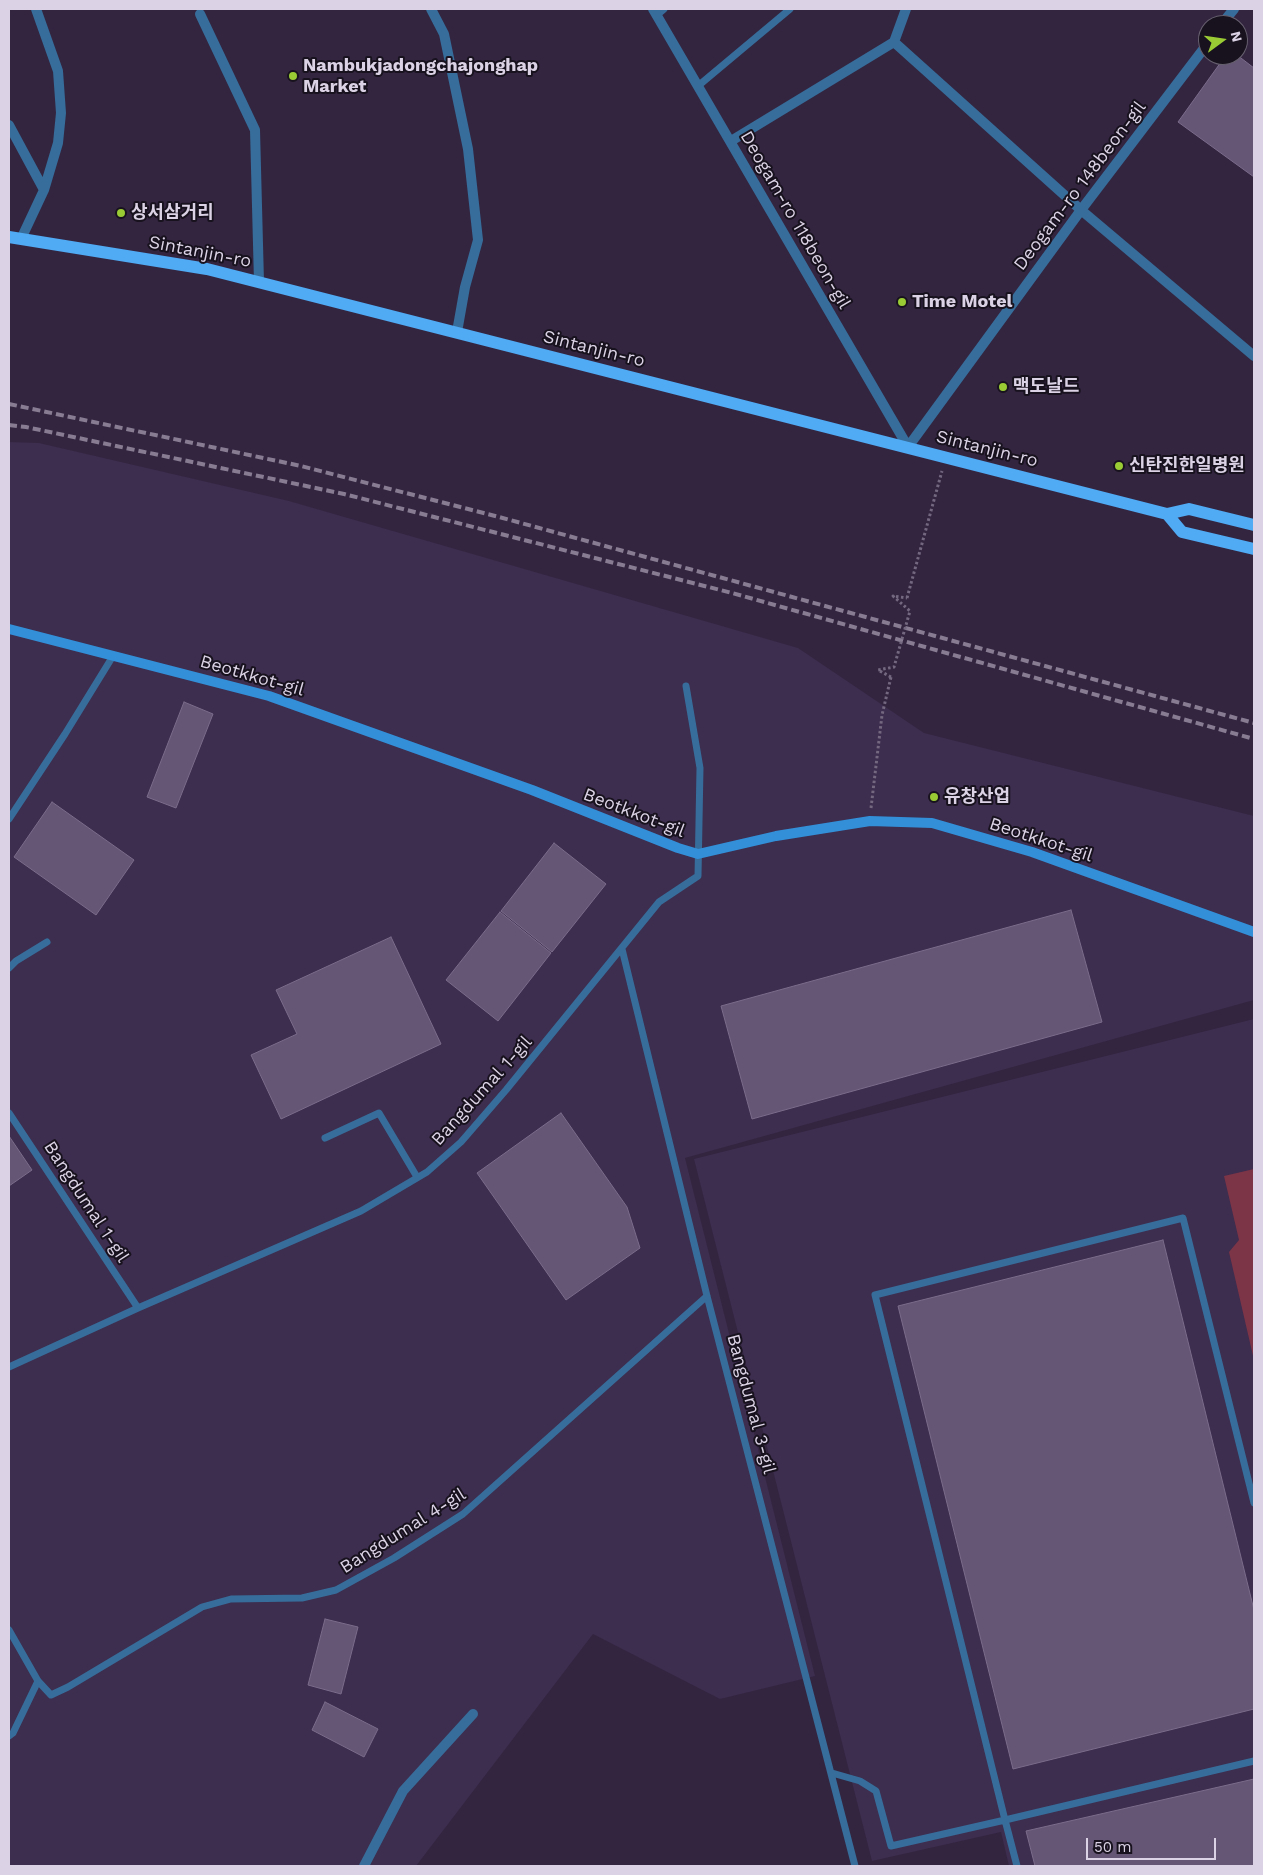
<!DOCTYPE html>
<html>
<head>
<meta charset="utf-8">
<style>
  body { margin:0 }
  #map { position:relative; width:1263px; height:1875px; overflow:hidden; background:#332540; font-family:"Work Sans",sans-serif }
  canvas { display:block }
  .frame { position:absolute; inset:0; border:10px solid #dbd3e5; pointer-events:none }
  .north { position:absolute; left:1198px; top:15px; width:50px; height:50px; box-sizing:border-box; background:#18121e; border:1px solid #665f6e; border-radius:50%; rotate:76deg; font-size:14px; font-weight:700; line-height:20px; text-align:center; color:#dbd3e5 }
  .north::after { content:''; display:block; margin:auto; width:18px; height:22px; background:#9acb34; clip-path:polygon(50% 0,100% 100%,50% 72%,0 100%) }
  .scale { position:absolute; left:1086px; top:1838px; width:130px; height:22px; box-sizing:border-box; border:2px solid #dbd3e5; border-top:0; padding-left:6px; font-size:15px; line-height:18px; white-space:nowrap; color:#dbd3e5; -webkit-text-stroke:4px #18121e; paint-order:stroke }
</style>
</head>
<body>
<div id="map">
<canvas width="1263" height="1875"></canvas>
<div class="frame"></div>
<div class="north">N</div>
<div class="scale">50 m</div>
</div>
<script>
const ctx = document.querySelector('canvas').getContext('2d');
ctx.lineJoin = 'round';
function paint(path, color) { ctx.fillStyle = color; ctx.fill(path, 'evenodd'); }
const shape = rows => new Path2D(rows.map(r => 'M' + r).join(''));
function trace(path, color, width, dash) { ctx.strokeStyle = color; ctx.lineWidth = width; ctx.lineCap = dash ? 'butt' : 'round'; ctx.setLineDash(dash || []); ctx.stroke(path); }
function drawText(font, color, halo, rows, align = 'center') {
  ctx.font = font + ' "Work Sans","Noto Sans KR",sans-serif'; ctx.lineWidth = 4; ctx.setLineDash([]); ctx.textBaseline = 'middle'; ctx.strokeStyle = halo; ctx.fillStyle = color; for (const [text, x, y, turn = 0] of rows) {
    ctx.save(); ctx.translate(x, y); ctx.rotate((+turn || 0) * Math.PI / 180); ctx.textAlign = isNaN(turn) ? turn : align; if (halo) ctx.strokeText(text, 0, 0); ctx.fillText(text, 0, 0); ctx.restore();
  }
}
const built = shape([
  [9,442,39,443,289,501,798,648,924,733,1254,816,1254,1000,685,1158,815,1676,720,1699,593,1634,416,1866,9,1866],
  [1254,1019,1254,1866,1009,1866,1001,1832,872,1861,694,1159]
]);
const green = shape([
  [1254,1169,1254,1360,1229,1252,1239,1240,1224,1176]
]);
const building = shape([
  [1226,55,1237,55,1254,68,1254,177,1178,122,1226,55],
  [184,702,213,714,176,808,147,797,184,702],
  [52,802,134,860,96,915,14,857,52,802],
  [554,843,606,884,552,952,501,911,554,843],
  [1071,910,1102,1022,752,1119,721,1006,1071,910],
  [500,912,551,953,498,1021,446,980,500,912],
  [391,937,441,1044,281,1119,251,1055,297,1034,276,990,391,937],
  [561,1113,627,1207,640,1248,566,1300,477,1173,561,1113],
  [9,1136,32,1170,9,1186,9,1136],
  [1163,1240,1254,1610,1254,1709,1013,1769,898,1306,1163,1240],
  [325,1619,358,1627,341,1694,308,1685,325,1619],
  [325,1702,378,1729,364,1757,312,1730,325,1702],
  [1254,1779,1254,1866,1035,1866,1026,1831,1254,1779]
]);
const path = shape([
  [907,598,942,471],
  [871,808,882,715,891,677]
]);
const lane = shape([
  [657,15,664,9],
  [698,86,790,9],
  [9,819,65,734,113,656],
  [622,949,707,1296,855,1866],
  [9,968,16,961,47,942],
  [9,1113,138,1308],
  [325,1138,379,1113,417,1177],
  [9,1367,138,1308,361,1211,427,1172,461,1142,506,1090,659,902,698,876,700,768,686,686],
  [9,1630,38,1681,51,1695,68,1687,202,1607,231,1599,302,1598,336,1590,394,1558,463,1514,707,1296],
  [9,1736,13,1733,38,1681],
  [832,1773,860,1781,876,1791,891,1846,1005,1820,875,1295,1183,1218,1254,1503],
  [1017,1866,1005,1820,1254,1761]
]);
const street = shape([
  [431,9,444,34,468,149,478,240,465,287,457,332],
  [653,9,908,447,1081,210,1208,43],
  [200,14,255,130,259,282],
  [1221,25,1234,9],
  [894,42,1081,210,1254,356],
  [9,125,44,190],
  [731,141,894,42,906,9],
  [21,239,44,190,58,143,61,113,58,71,36,9],
  [364,1866,403,1791,473,1714]
]);
const secondary = shape([
  [9,629,269,696,532,790,678,848,698,854,776,836,870,821,932,823,1032,852,1254,932]
]);
const primary = shape([
  [9,237,207,269,1167,514,1189,509,1254,525],
  [1167,514,1182,532,1254,549]
]);
const rail = shape([
  [9,404,301,466,499,517,1254,723],
  [9,425,26,427,344,494,732,593,1254,739]
]);
const pathBridge = shape([
  [891,677,878,670,894,667,910,611,893,596,907,598]
]);
const markers = [
  [293,76,5,"#9acb34"],
  [121,213,5,"#9acb34"],
  [902,302,5,"#9acb34"],
  [1003,387,5,"#9acb34"],
  [1119,466,5,"#9acb34"],
  [934,797,5,"#9acb34"]
];
const poiNames = [
  ["Nambukjadongchajonghap",303,66],
  ["Market",303,87],
  ["상서삼거리",131,213],
  ["Time Motel",912,302],
  ["맥도날드",1013,387],
  ["신탄진한일병원",1129,466],
  ["유창산업",944,797]
];
const streetNames = [
  ["Deogam-ro 148beon-gil",1080,186,-53],
  ["Deogam-ro 118beon-gil",795,220,60],
  ["Sintanjin-ro",200,252,11],
  ["Sintanjin-ro",594,349,14],
  ["Sintanjin-ro",987,449,14],
  ["Beotkkot-gil",252,676,16],
  ["Beotkkot-gil",634,813,21],
  ["Beotkkot-gil",1041,840,18],
  ["Bangdumal 1-gil",482,1091,-48],
  ["Bangdumal 1-gil",86,1202,57],
  ["Bangdumal 3-gil",751,1404,75],
  ["Bangdumal 4-gil",403,1531,-32]
];
paint(built, '#3d2d4e');
paint(green, '#7c3447');
paint(building, '#655675');
trace(building, '#7b6c8b', 1);
trace(path, '#746880', 3, [2.5, 2.5]);
trace(lane, '#376d9a', 7);
trace(street, '#376d9a', 10);
trace(secondary, '#328fd8', 10);
trace(primary, '#50aaf4', 12);
trace(rail, '#877c92', 4, [8, 4]);
trace(pathBridge, '#746880', 3, [2.5, 2.5]);
for (const [x, y, r, color] of markers) { const dot = new Path2D(); dot.arc(x, y, r, 0, 2 * Math.PI); ctx.fillStyle = color; ctx.fill(dot); trace(dot, '#18121e', 2); }
drawText('bold 18px', '#dbd3e5', '#18121e', poiNames, 'left');
drawText('18px', '#dbd3e5', '#18121e', streetNames);
</script>
</body>
</html>
